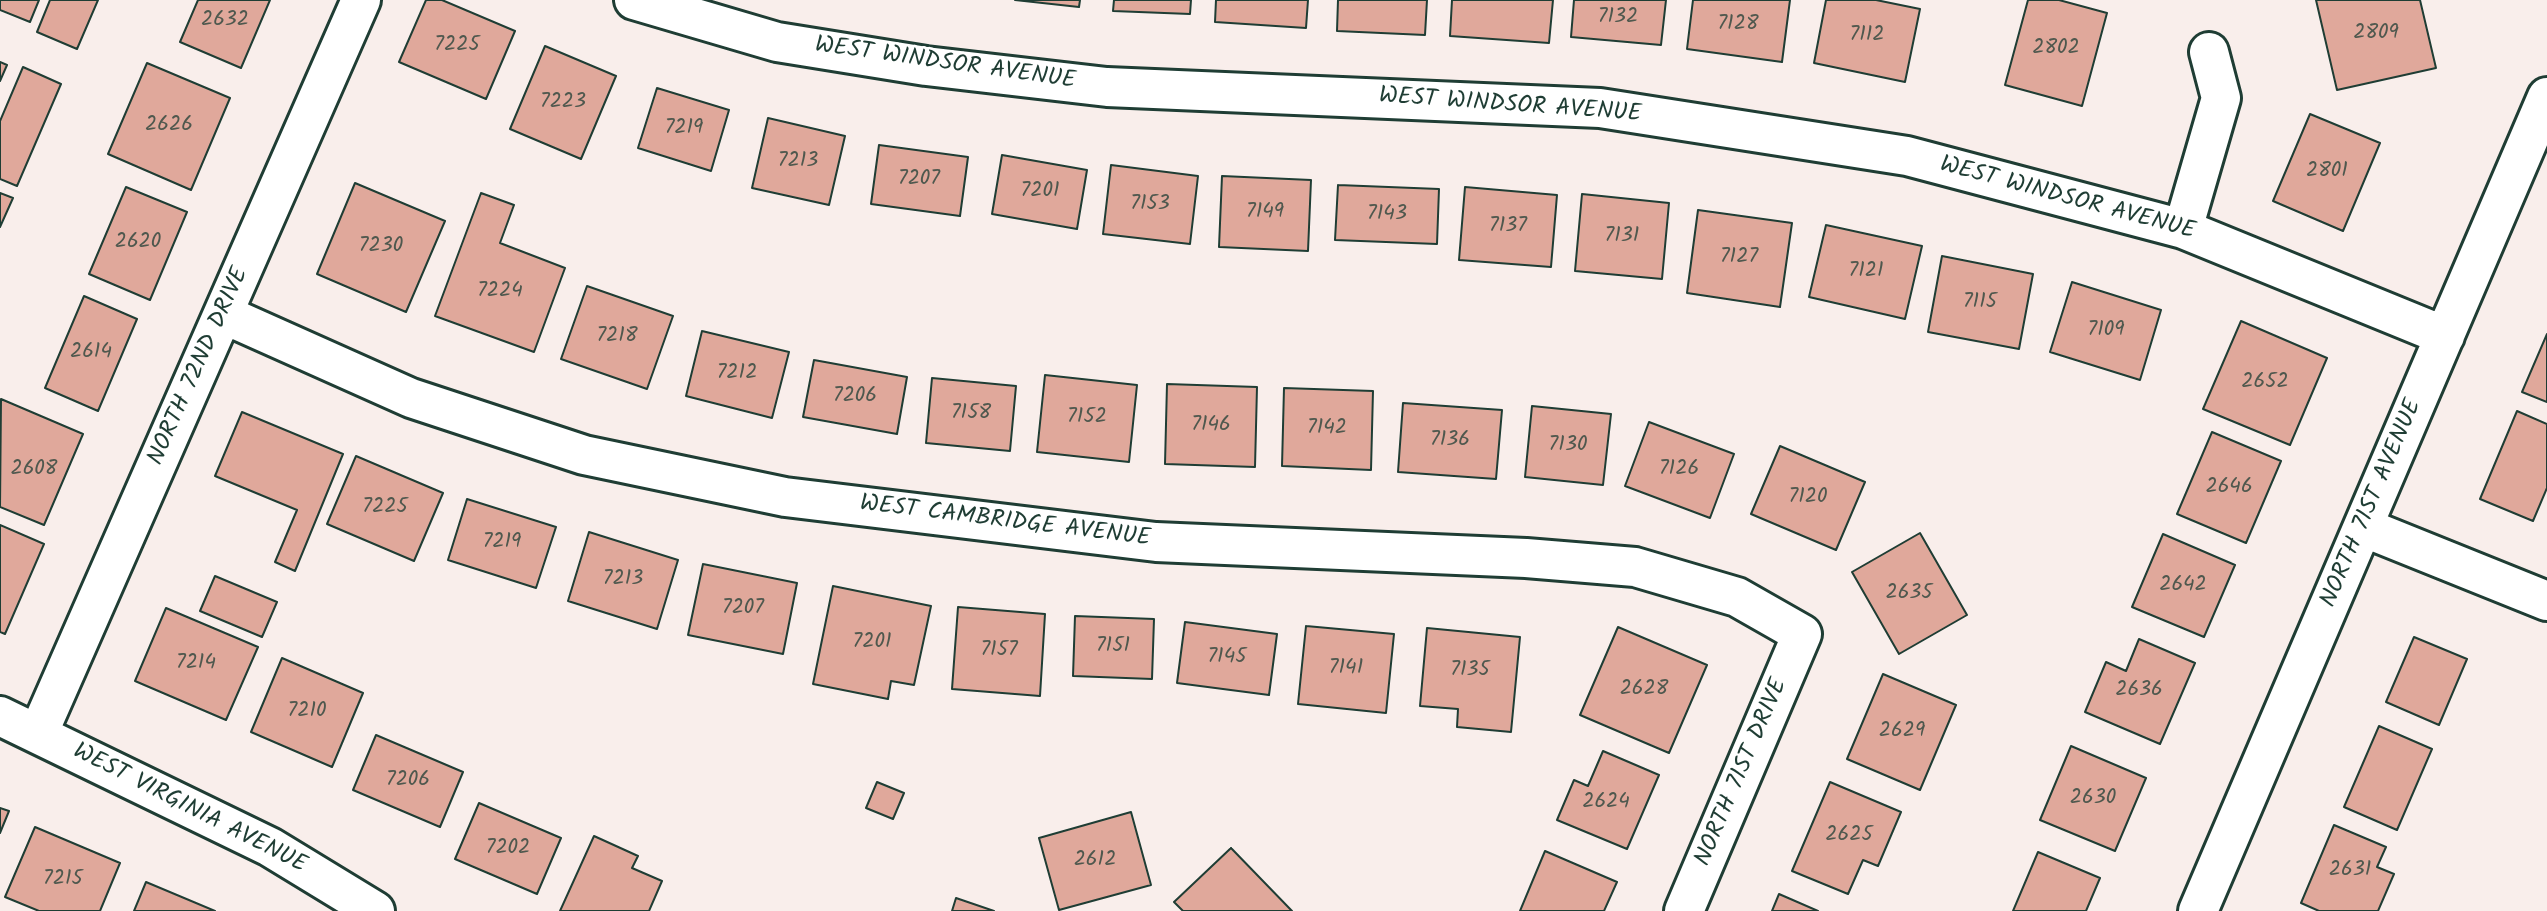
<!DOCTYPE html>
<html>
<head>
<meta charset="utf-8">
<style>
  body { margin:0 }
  canvas { display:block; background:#f9eeeb }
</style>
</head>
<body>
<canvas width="2547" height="911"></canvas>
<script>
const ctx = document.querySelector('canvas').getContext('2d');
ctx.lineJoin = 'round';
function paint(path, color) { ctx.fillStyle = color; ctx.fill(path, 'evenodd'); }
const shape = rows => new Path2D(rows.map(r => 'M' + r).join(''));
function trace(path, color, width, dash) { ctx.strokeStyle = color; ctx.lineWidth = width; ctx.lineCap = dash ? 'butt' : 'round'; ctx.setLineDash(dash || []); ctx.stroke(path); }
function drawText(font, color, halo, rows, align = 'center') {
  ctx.font = font + ' Kalam,sans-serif'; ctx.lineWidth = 5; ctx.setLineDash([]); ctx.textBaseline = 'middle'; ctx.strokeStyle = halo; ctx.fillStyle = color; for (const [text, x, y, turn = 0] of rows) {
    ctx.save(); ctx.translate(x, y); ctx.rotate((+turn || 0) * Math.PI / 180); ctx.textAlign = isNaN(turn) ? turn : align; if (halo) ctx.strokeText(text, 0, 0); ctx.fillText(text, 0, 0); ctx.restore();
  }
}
const building = shape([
  [0,0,39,0,30,22,0,10,0,0],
  [50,0,98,0,77,49,37,32,50,0],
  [198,0,270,0,241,68,180,42,198,0],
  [426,0,442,0,515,31,486,99,399,62,426,0],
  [1015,0,1080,0,1079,7,1015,0],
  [1114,0,1191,0,1190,14,1113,11,1114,0],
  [1216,0,1308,0,1306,28,1215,22,1216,0],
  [1338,0,1427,0,1425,35,1337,31,1338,0],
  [1452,0,1553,0,1549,43,1450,36,1452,0],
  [1574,0,1666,0,1661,45,1571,37,1574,0],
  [1693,0,1790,0,1782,62,1687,49,1693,0],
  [1826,0,1876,0,1920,9,1905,82,1814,63,1826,0],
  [2028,0,2059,0,2107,13,2082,106,2005,85,2028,0],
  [2316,0,2420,0,2436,68,2337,90,2316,0],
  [545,46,616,76,581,159,510,129,545,46],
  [0,62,7,65,0,81,0,62],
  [147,63,230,98,191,190,108,154,147,63],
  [23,67,61,84,17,186,0,179,0,121,23,67],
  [657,88,729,110,711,171,638,148,657,88],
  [2310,114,2380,143,2343,231,2273,201,2310,114],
  [768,118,845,136,829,205,752,188,768,118],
  [879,145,968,157,960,216,871,204,879,145],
  [1002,155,1087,170,1077,229,992,214,1002,155],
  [1111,165,1198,176,1190,244,1103,234,1111,165],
  [1222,176,1311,180,1308,251,1219,247,1222,176],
  [355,183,445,221,406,312,317,274,355,183],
  [1338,185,1439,189,1437,244,1335,240,1338,185],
  [126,187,187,212,150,300,89,274,126,187],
  [1465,187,1557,195,1551,267,1459,260,1465,187],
  [0,193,13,198,0,227,0,193],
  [481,193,514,205,500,243,565,268,534,352,435,316,481,193],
  [1582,194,1669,203,1662,279,1575,271,1582,194],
  [1698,210,1792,223,1780,307,1687,293,1698,210],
  [1826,225,1922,246,1905,319,1809,297,1826,225],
  [1942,256,2033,274,2019,349,1928,332,1942,256],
  [2072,282,2161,310,2140,380,2050,352,2072,282],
  [587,286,673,316,647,389,561,359,587,286],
  [84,296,137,319,98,411,45,388,84,296],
  [2241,321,2327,358,2290,445,2203,409,2241,321],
  [702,331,789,352,772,418,686,396,702,331],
  [2547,334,2547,402,2522,392,2547,334],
  [814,360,907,377,897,434,803,417,814,360],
  [1045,375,1137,385,1129,462,1037,452,1045,375],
  [932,378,1016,386,1010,451,926,443,932,378],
  [1167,384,1257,387,1255,467,1165,464,1167,384],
  [1284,388,1373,391,1371,470,1282,466,1284,388],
  [1,399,83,434,44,525,0,507,1,399],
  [1403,403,1502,410,1496,479,1398,472,1403,403],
  [1532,406,1611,414,1603,485,1525,477,1532,406],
  [2517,411,2547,424,2547,488,2533,521,2480,499,2517,411],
  [242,412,343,454,295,571,275,562,297,510,215,476,242,412],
  [1649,422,1734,454,1710,518,1625,486,1649,422],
  [2212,432,2281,461,2246,543,2177,514,2212,432],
  [1780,446,1865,482,1836,550,1751,514,1780,446],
  [356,456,443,493,414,561,327,524,356,456],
  [467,499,556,527,536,588,448,560,467,499],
  [0,525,44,544,5,634,0,632,0,525],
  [589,532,678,560,657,629,568,601,589,532],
  [1920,533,1967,615,1899,654,1852,572,1920,533],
  [2163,534,2235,565,2204,637,2132,607,2163,534],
  [703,564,797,583,783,654,688,635,703,564],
  [215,576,277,602,262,637,200,611,215,576],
  [833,586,931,606,914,685,891,681,888,699,813,684,833,586],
  [958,607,1045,614,1040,696,952,689,958,607],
  [166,608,258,647,226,720,135,681,166,608],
  [1075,616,1154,619,1152,679,1073,676,1075,616],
  [1185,622,1277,634,1269,695,1177,683,1185,622],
  [1306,626,1394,634,1386,713,1298,704,1306,626],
  [1618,627,1707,665,1669,753,1580,715,1618,627],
  [1427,628,1520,637,1511,732,1457,727,1458,709,1420,706,1427,628],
  [2414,637,2467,659,2439,725,2386,702,2414,637],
  [2139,639,2195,663,2160,744,2085,712,2106,662,2126,671,2139,639],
  [282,658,363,693,332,767,251,732,282,658],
  [1883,674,1956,705,1920,790,1847,759,1883,674],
  [2379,726,2432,749,2397,830,2344,807,2379,726],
  [376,735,463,772,440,827,353,790,376,735],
  [2071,746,2146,778,2115,851,2040,820,2071,746],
  [1603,751,1659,775,1627,849,1557,820,1574,780,1588,786,1603,751],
  [877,782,904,793,893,819,866,808,877,782],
  [1830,782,1901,812,1878,866,1863,860,1848,894,1792,871,1830,782],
  [479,803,561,838,537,894,455,859,479,803],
  [0,808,9,811,0,833,0,808],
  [1131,812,1151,885,1059,910,1039,838,1131,812],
  [2334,825,2386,847,2377,867,2394,874,2378,911,2319,911,2301,903,2334,825],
  [35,827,120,863,100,911,39,911,5,897,35,827],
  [594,836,638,856,632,868,662,881,649,911,560,911,594,836],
  [1231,848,1292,911,1183,911,1174,902,1231,848],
  [1545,851,1617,882,1604,911,1520,911,1545,851],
  [2038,852,2100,878,2086,911,2013,911,2038,852],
  [146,882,215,911,134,911,146,882],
  [1779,894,1818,911,1772,911,1779,894],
  [956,898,994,911,952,911,956,898]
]);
const minor = shape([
  [634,0,777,42,926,66,1107,87,1600,108,1907,156,2183,229,2445,336],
  [2183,229,2221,98,2209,52],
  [223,314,411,398,584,455,785,497,1156,542,1526,558,1635,567,1737,597,1802,634,1684,911],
  [2363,527,2547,601],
  [0,716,270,847,375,911],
  [38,734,361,0],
  [2198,911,2547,97]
]);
const numberNames = [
  ["7132",1618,18],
  ["2632",225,21],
  ["7128",1738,25],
  ["2809",2376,34],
  ["7112",1867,36],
  ["7225",457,46],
  ["2802",2056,49],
  ["7223",563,103],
  ["2626",169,126],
  ["7219",684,129],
  ["7213",798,162],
  ["2801",2327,172],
  ["7207",919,180],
  ["7201",1040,192],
  ["7153",1150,205],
  ["7149",1265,213],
  ["7143",1387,215],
  ["7137",1508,227],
  ["7131",1622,237],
  ["2620",138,243],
  ["7230",381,247],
  ["7127",1739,258],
  ["7121",1866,272],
  ["7224",500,292],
  ["7115",1980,303],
  ["7109",2106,331],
  ["7218",617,337],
  ["2614",91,353],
  ["7212",737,374],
  ["2652",2265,383],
  ["7206",855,397],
  ["7158",971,414],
  ["7152",1087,418],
  ["7146",1211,426],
  ["7142",1327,429],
  ["7136",1450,441],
  ["7130",1568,446],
  ["2608",34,470],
  ["7126",1679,470],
  ["2646",2229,488],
  ["7120",1808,498],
  ["7225",385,508],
  ["7219",502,543],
  ["7213",623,580],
  ["2642",2183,586],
  ["2635",1909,594],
  ["7207",743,609],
  ["7201",872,643],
  ["7151",1113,647],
  ["7157",999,651],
  ["7145",1227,658],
  ["7214",196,664],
  ["7141",1346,669],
  ["7135",1470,671],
  ["2628",1644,690],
  ["2636",2139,691],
  ["7210",307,712],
  ["2629",1902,732],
  ["7206",408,781],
  ["2630",2093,799],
  ["2624",1606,803],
  ["2625",1849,836],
  ["7202",508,849],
  ["2612",1095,861],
  ["2631",2350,871],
  ["7215",63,880]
];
const streetNames = [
  ["WEST WINDSOR AVENUE",945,65,8],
  ["WEST WINDSOR AVENUE",1510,107,4],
  ["WEST WINDSOR AVENUE",2067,200,15],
  ["NORTH 72ND DRIVE",200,367,-66],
  ["NORTH 71ST AVENUE",2373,504,-67],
  ["WEST CAMBRIDGE AVENUE",1005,523,7],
  ["NORTH 71ST DRIVE",1743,773,-67],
  ["WEST VIRGINIA AVENUE",189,810,27]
];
paint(building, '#e0a89b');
trace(building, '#1f3d34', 2);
trace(minor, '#1f3d34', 44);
trace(minor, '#fff', 38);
drawText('21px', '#4f584e', null, numberNames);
drawText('24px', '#1f3d34', '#fff', streetNames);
</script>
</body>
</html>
